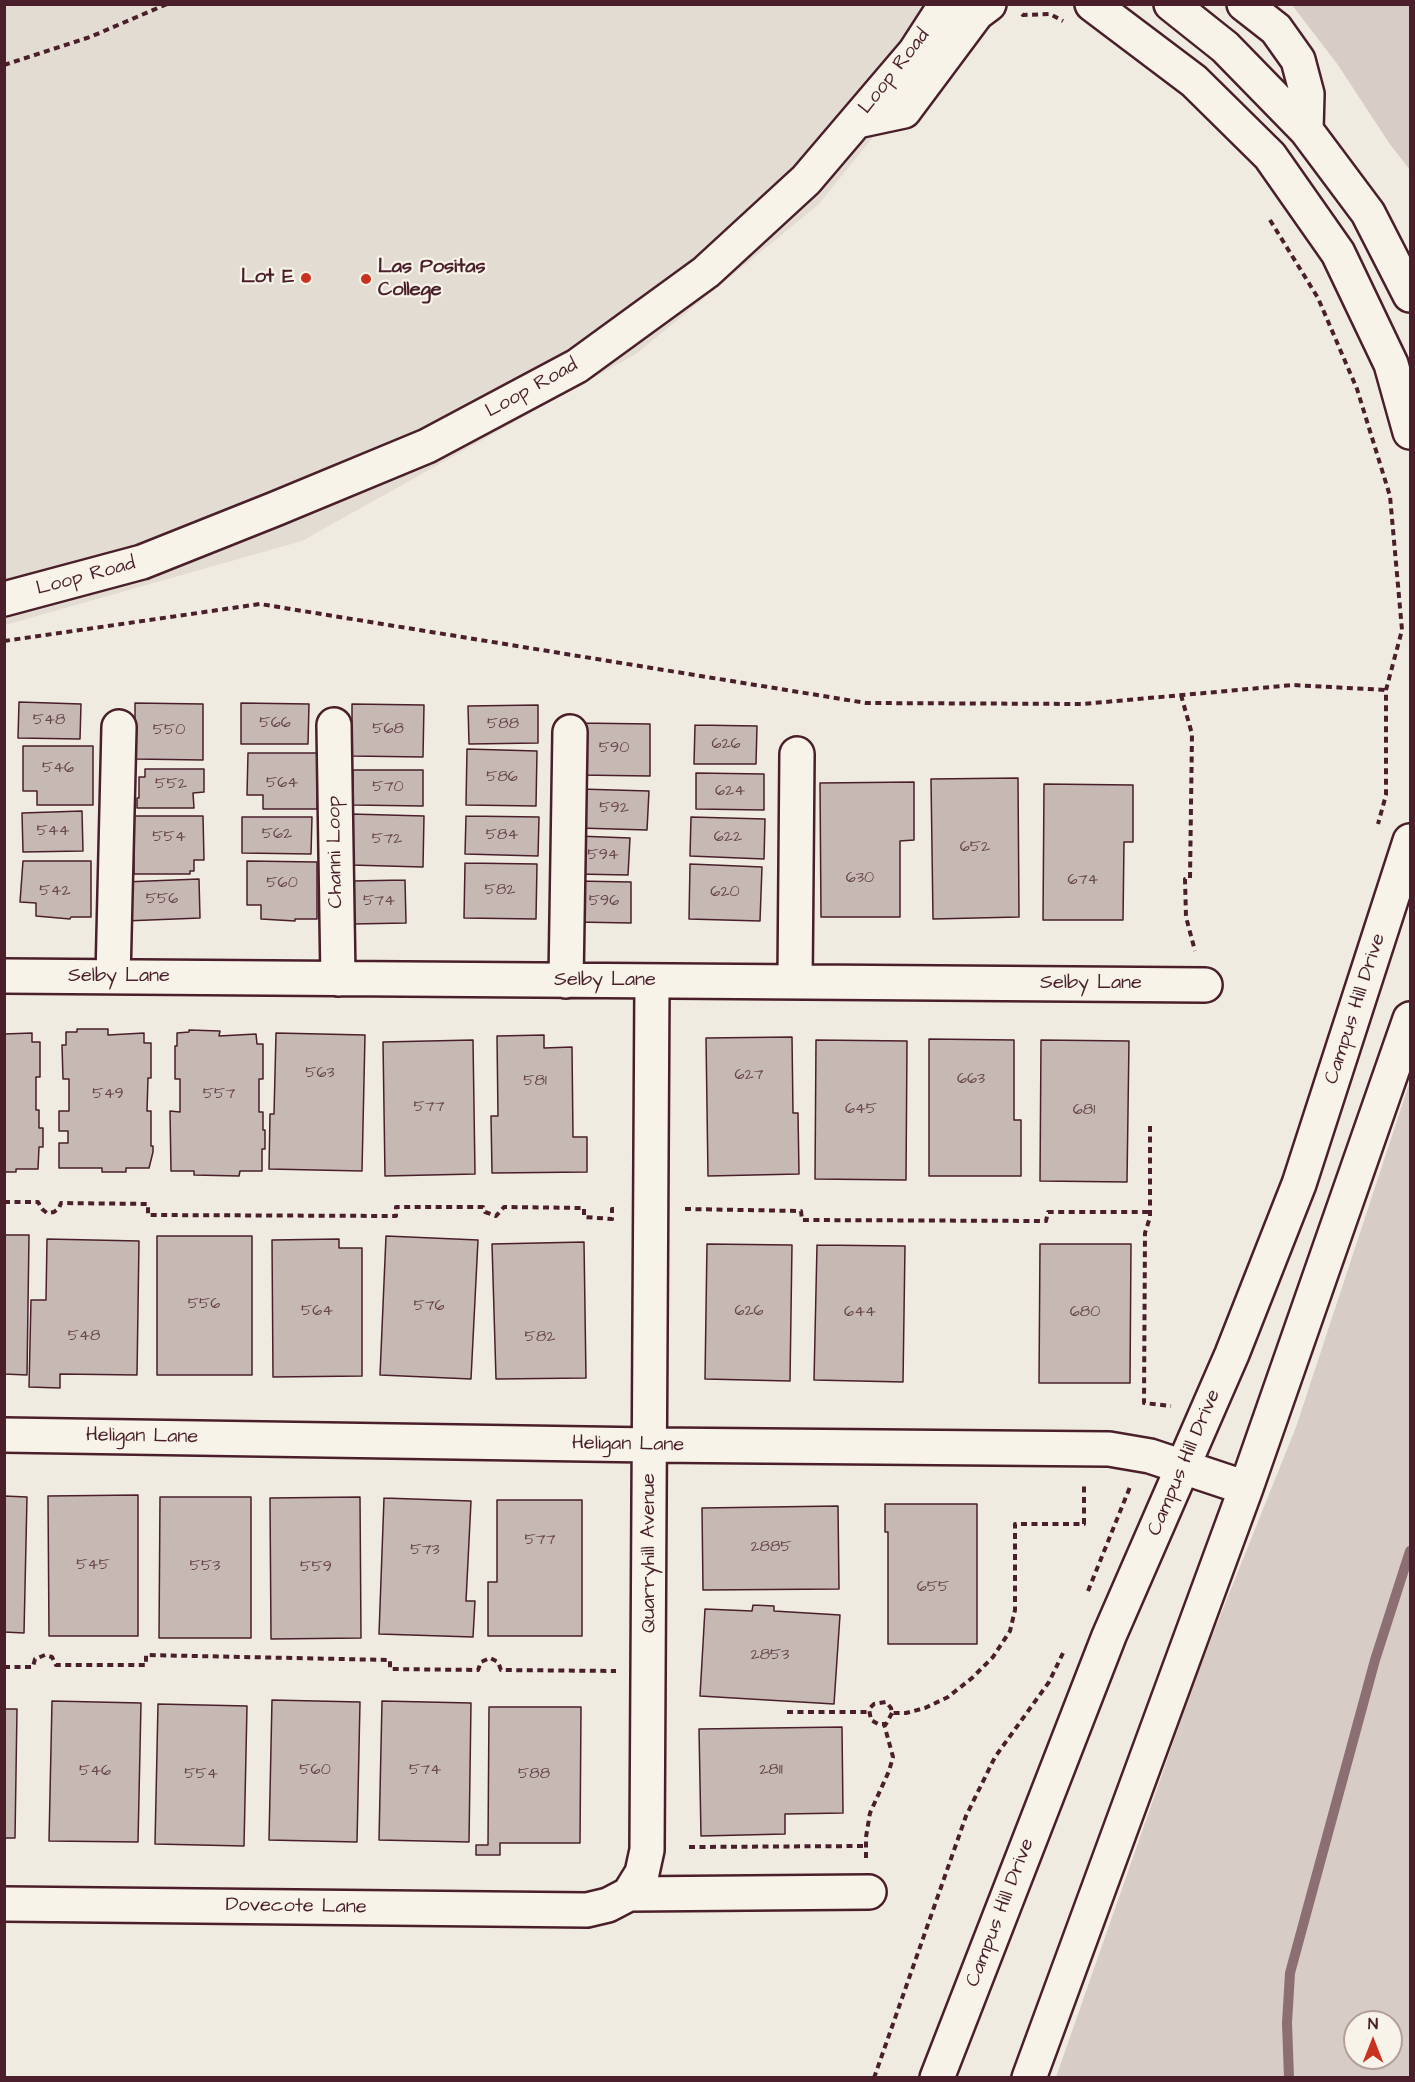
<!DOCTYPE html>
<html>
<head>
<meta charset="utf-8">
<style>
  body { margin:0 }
  #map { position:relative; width:1415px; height:2082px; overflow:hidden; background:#f0ebe0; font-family:"Architects Daughter",sans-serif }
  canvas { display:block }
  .frame { position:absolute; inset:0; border:6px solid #4a1f2b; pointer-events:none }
  .north { position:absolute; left:1343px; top:2010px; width:60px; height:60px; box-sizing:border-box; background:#f7f3e8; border:2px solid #b29e9c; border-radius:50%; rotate:0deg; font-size:16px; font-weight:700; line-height:24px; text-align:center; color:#4a1f2b }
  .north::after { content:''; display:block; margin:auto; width:21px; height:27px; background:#c8321e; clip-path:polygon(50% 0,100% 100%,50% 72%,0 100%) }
</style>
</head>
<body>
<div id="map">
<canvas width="1415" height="2082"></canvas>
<div class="frame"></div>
<div class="north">N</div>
</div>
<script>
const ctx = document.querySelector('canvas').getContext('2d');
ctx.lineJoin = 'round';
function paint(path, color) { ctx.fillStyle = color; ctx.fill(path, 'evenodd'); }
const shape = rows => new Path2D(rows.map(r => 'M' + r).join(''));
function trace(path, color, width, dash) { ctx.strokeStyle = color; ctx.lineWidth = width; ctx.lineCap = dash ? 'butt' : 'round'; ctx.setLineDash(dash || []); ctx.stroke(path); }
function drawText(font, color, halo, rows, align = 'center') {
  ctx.font = font + ' "Architects Daughter",sans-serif'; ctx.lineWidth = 4.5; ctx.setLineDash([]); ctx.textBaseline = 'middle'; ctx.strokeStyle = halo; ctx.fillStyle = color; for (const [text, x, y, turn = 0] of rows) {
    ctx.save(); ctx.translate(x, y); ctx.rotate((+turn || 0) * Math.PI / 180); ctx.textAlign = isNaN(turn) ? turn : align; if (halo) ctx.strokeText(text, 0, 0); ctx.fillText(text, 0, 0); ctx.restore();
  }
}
const built = shape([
  [5,5,980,5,818,205,636,354,302,541,5,625]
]);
const green = shape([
  [1292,5,1410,5,1410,170,1389,143,1338,65],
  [1410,1081,1410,2077,1056,2077,1200,1666,1296,1427],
  [1355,2022,1391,2022,1391,2058,1355,2058]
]);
const stream = shape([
  [1289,2078,1287,2023,1290,1973,1375,1660,1410,1551]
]);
const building = shape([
  [19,702,81,704,80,739,18,738,19,702],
  [135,703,203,704,203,760,135,759,135,703],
  [241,703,309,704,308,744,241,744,241,703],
  [352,704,424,705,423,757,352,756,352,704],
  [538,705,538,743,469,744,468,706,538,705],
  [579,723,650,724,650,776,578,775,579,723],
  [695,725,757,726,756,764,694,764,695,725],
  [23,746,93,746,93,805,37,805,37,791,23,791,23,746],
  [467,749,537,751,536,806,466,805,467,749],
  [248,753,317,753,317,809,263,809,263,795,247,795,248,753],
  [145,769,204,769,204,792,193,793,194,808,137,808,137,798,139,798,139,777,145,777,145,769],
  [353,770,423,770,423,806,353,805,353,770],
  [696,773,764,774,764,810,696,809,696,773],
  [1018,778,1019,917,933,919,931,779,1018,778],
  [914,782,914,840,900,841,900,917,821,917,820,783,914,782],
  [1044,784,1133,785,1133,842,1124,842,1123,920,1043,920,1044,784],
  [580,789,649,791,647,830,579,828,580,789],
  [82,811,83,851,23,852,22,813,82,811],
  [351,814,424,816,423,867,350,865,351,814],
  [134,816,203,816,204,860,194,860,194,871,190,871,190,874,134,874,134,816],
  [466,816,539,817,538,856,465,854,466,816],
  [242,817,312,817,311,854,242,853,242,817],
  [691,817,765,819,764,859,690,856,691,817],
  [577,836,630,838,628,875,576,874,577,836],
  [23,861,91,861,91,917,71,917,70,919,36,916,36,903,20,902,23,861],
  [247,861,317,862,317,919,295,919,295,921,261,919,261,905,247,905,247,861],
  [465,863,537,864,536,919,464,918,465,863],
  [690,864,762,867,760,921,689,919,690,864],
  [199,879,200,918,125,921,124,882,199,879],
  [405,880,406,923,353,924,352,881,405,880],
  [576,881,631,882,631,923,576,922,576,881],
  [77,1029,108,1029,108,1035,144,1033,144,1043,151,1043,151,1078,148,1078,147,1111,151,1111,151,1146,153,1146,153,1152,149,1168,126,1168,126,1172,102,1172,102,1168,59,1168,59,1143,68,1143,68,1131,59,1131,59,1111,69,1111,69,1079,63,1079,62,1045,66,1045,66,1032,77,1032,77,1029],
  [189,1030,220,1031,219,1036,256,1034,257,1044,263,1044,263,1079,259,1079,259,1112,263,1112,263,1130,265,1130,265,1149,262,1149,262,1171,240,1171,239,1176,194,1175,194,1171,171,1171,170,1111,180,1112,180,1079,175,1079,175,1046,177,1046,177,1033,189,1032,189,1030],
  [32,1033,32,1042,40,1042,40,1077,36,1077,36,1110,39,1110,39,1128,43,1128,43,1147,39,1147,38,1169,16,1169,16,1172,4,1172,4,1034,32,1033],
  [276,1033,365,1035,362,1171,269,1169,270,1114,274,1114,276,1033],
  [544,1035,544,1048,572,1047,573,1137,587,1137,587,1172,492,1173,491,1116,498,1116,497,1036,544,1035],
  [792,1037,793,1113,798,1113,799,1174,708,1176,706,1038,792,1037],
  [929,1039,1014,1040,1014,1120,1021,1120,1021,1176,929,1176,929,1039],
  [473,1040,475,1174,385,1176,383,1042,473,1040],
  [816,1040,907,1041,906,1180,815,1179,816,1040],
  [1041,1040,1129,1041,1127,1182,1040,1181,1041,1040],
  [4,1235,29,1235,27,1375,4,1374,4,1235],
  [157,1236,252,1236,252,1375,157,1375,157,1236],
  [386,1236,478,1240,471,1379,380,1375,386,1236],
  [47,1239,139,1241,137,1375,60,1374,60,1388,29,1387,31,1300,46,1300,47,1239],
  [339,1239,339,1248,362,1248,362,1376,273,1377,272,1240,339,1239],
  [584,1242,586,1378,496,1379,492,1244,584,1242],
  [707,1244,792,1245,790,1381,705,1379,707,1244],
  [1040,1244,1131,1244,1130,1383,1039,1383,1040,1244],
  [817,1245,905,1246,903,1382,814,1380,817,1245],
  [138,1495,138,1636,49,1636,48,1496,138,1495],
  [4,1496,27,1497,24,1633,4,1632,4,1496],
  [160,1497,251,1497,251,1638,159,1638,160,1497],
  [360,1497,361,1638,271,1639,270,1498,360,1497],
  [384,1498,471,1501,466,1601,475,1601,473,1637,379,1634,384,1498],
  [497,1500,582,1500,582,1636,488,1636,488,1582,497,1582,497,1500],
  [885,1504,977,1504,977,1644,888,1644,888,1532,885,1532,885,1504],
  [838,1506,839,1589,703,1590,702,1508,838,1506],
  [753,1605,774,1606,774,1611,840,1615,834,1704,700,1696,705,1609,752,1611,753,1605],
  [272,1700,360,1702,357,1842,269,1840,272,1700],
  [52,1701,141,1703,138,1842,49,1841,52,1701],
  [382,1701,471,1703,469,1842,379,1840,382,1701],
  [158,1704,247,1706,244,1846,155,1844,158,1704],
  [489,1707,581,1707,580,1843,500,1843,500,1855,476,1855,476,1845,488,1845,489,1707],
  [4,1709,17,1709,15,1838,4,1838,4,1709],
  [842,1727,843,1813,785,1814,785,1834,701,1836,699,1729,842,1727]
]);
const path = shape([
  [1022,14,1023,15,1050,14,1063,21],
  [4,65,90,37,167,4],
  [1270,220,1318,298,1357,389,1390,496,1402,630,1386,690,1386,795,1378,824],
  [4,641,260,604,866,703,1083,704,1293,685,1386,690],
  [1181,695,1192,734,1190,878,1185,879,1186,917,1195,951],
  [1150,1126,1150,1217,1145,1233,1144,1403,1171,1406],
  [4,1202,38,1202,42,1209,47,1213,54,1212,59,1208,61,1203,148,1204,148,1215,396,1216,396,1207,483,1207,485,1212,496,1216,504,1207,584,1208,584,1217,612,1219,612,1209,617,1209],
  [685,1209,801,1211,802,1220,1046,1221,1048,1212,1150,1212],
  [1088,1591,1130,1487],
  [4,1667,33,1667,35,1659,45,1655,52,1657,56,1665,146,1665,146,1655,390,1660,390,1669,478,1670,481,1662,490,1658,498,1662,501,1670,616,1671],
  [787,1712,869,1712],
  [892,1713,886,1724,878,1724,871,1720,869,1709,874,1704,886,1702,891,1708,892,1713,906,1713,925,1708,948,1697,972,1678,993,1657,1010,1631,1015,1610,1015,1524,1084,1524,1084,1485],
  [689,1847,866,1846],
  [866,1858,866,1837,870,1813,889,1771,893,1757,884,1724],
  [874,2078,966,1816,995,1757,1049,1682,1064,1651]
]);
const minor = shape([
  [1092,4,1194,81,1270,156,1338,253,1391,364,1410,432],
  [1171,4,1225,47,1306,130,1368,213,1410,295],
  [1244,4,1276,29,1298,60,1307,94,1306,130],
  [857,121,904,111,977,13,989,4],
  [4,599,142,562,275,509,427,446,577,366,706,272,806,180,915,52,946,4],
  [334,725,338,979],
  [4,976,1205,985],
  [113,977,119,727],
  [566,981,570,732],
  [795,982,797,754],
  [4,1435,651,1445,1109,1449,1150,1456,1246,1488],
  [629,1894,869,1892],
  [4,1904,587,1910,608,1905,629,1894,642,1873,647,1850,652,981],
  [937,2078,1109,1636,1232,1354,1299,1184,1410,841],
  [1029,2078,1246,1488,1410,1019]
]);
const markers = [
  [306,278,6,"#c8321e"],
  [366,279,6,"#c8321e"]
];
const numberNames = [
  ["548",49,721],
  ["566",275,724],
  ["588",503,725],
  ["568",388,730],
  ["550",169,731],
  ["626",726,745],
  ["590",614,749],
  ["546",58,769],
  ["586",502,778],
  ["564",282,784],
  ["552",171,785],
  ["570",388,788],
  ["624",730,792],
  ["592",614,809],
  ["544",53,832],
  ["562",277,835],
  ["584",502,836],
  ["554",169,838],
  ["622",728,838],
  ["572",387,840],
  ["652",975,848],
  ["594",603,856],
  ["630",860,879],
  ["674",1083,881],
  ["560",282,884],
  ["582",500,891],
  ["542",55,892],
  ["620",725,893],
  ["556",162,900],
  ["574",379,902],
  ["596",604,902],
  ["563",320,1074],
  ["627",749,1076],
  ["663",971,1080],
  ["581",535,1082],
  ["549",108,1095],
  ["557",219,1095],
  ["577",429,1108],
  ["645",861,1110],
  ["681",1084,1111],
  ["556",204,1305],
  ["576",429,1307],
  ["564",317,1312],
  ["626",749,1312],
  ["644",860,1313],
  ["680",1085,1313],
  ["548",84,1337],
  ["582",540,1338],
  ["577",540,1541],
  ["2885",771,1548],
  ["573",425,1551],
  ["545",93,1566],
  ["553",205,1567],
  ["559",316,1568],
  ["655",933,1588],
  ["2853",770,1656],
  ["560",315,1771],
  ["574",425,1771],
  ["2811",771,1771],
  ["546",95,1772],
  ["554",201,1775],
  ["588",534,1775]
];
const streetNames = [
  ["Loop Road",895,72,-52],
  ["Loop Road",532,389,-29],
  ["Loop Road",86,577,-15],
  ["Channi Loop",336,852,-91],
  ["Selby Lane",119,977],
  ["Selby Lane",605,981],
  ["Selby Lane",1091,984],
  ["Campus Hill Drive",1356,1009,-72],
  ["Heligan Lane",142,1437,1],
  ["Heligan Lane",628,1445,1],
  ["Campus Hill Drive",1185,1463,-67],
  ["Quarryhill Avenue",650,1553,-90],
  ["Dovecote Lane",296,1907,1],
  ["Campus Hill Drive",1001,1913,-69]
];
const poiNames = [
  ["Las Positas",378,268],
  ["College",378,291],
  ["Lot E",294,278,"right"]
];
paint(built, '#e3dcd2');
paint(green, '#d8cdc6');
trace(stream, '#8b6f72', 10);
paint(building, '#c6b8b3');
trace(building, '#4a1f2b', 1.5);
trace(minor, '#4a1f2b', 38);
trace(path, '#4a1f2b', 4, [6, 4.5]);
trace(minor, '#f7f3e8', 33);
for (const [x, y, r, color] of markers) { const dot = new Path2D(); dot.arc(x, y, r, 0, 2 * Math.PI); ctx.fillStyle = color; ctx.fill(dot); trace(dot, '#f7f3e8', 2); }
drawText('16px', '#69454d', null, numberNames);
drawText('20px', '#4a1f2b', '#f7f3e8', streetNames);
drawText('bold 20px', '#4a1f2b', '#f7f3e8', poiNames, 'left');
</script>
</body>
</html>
